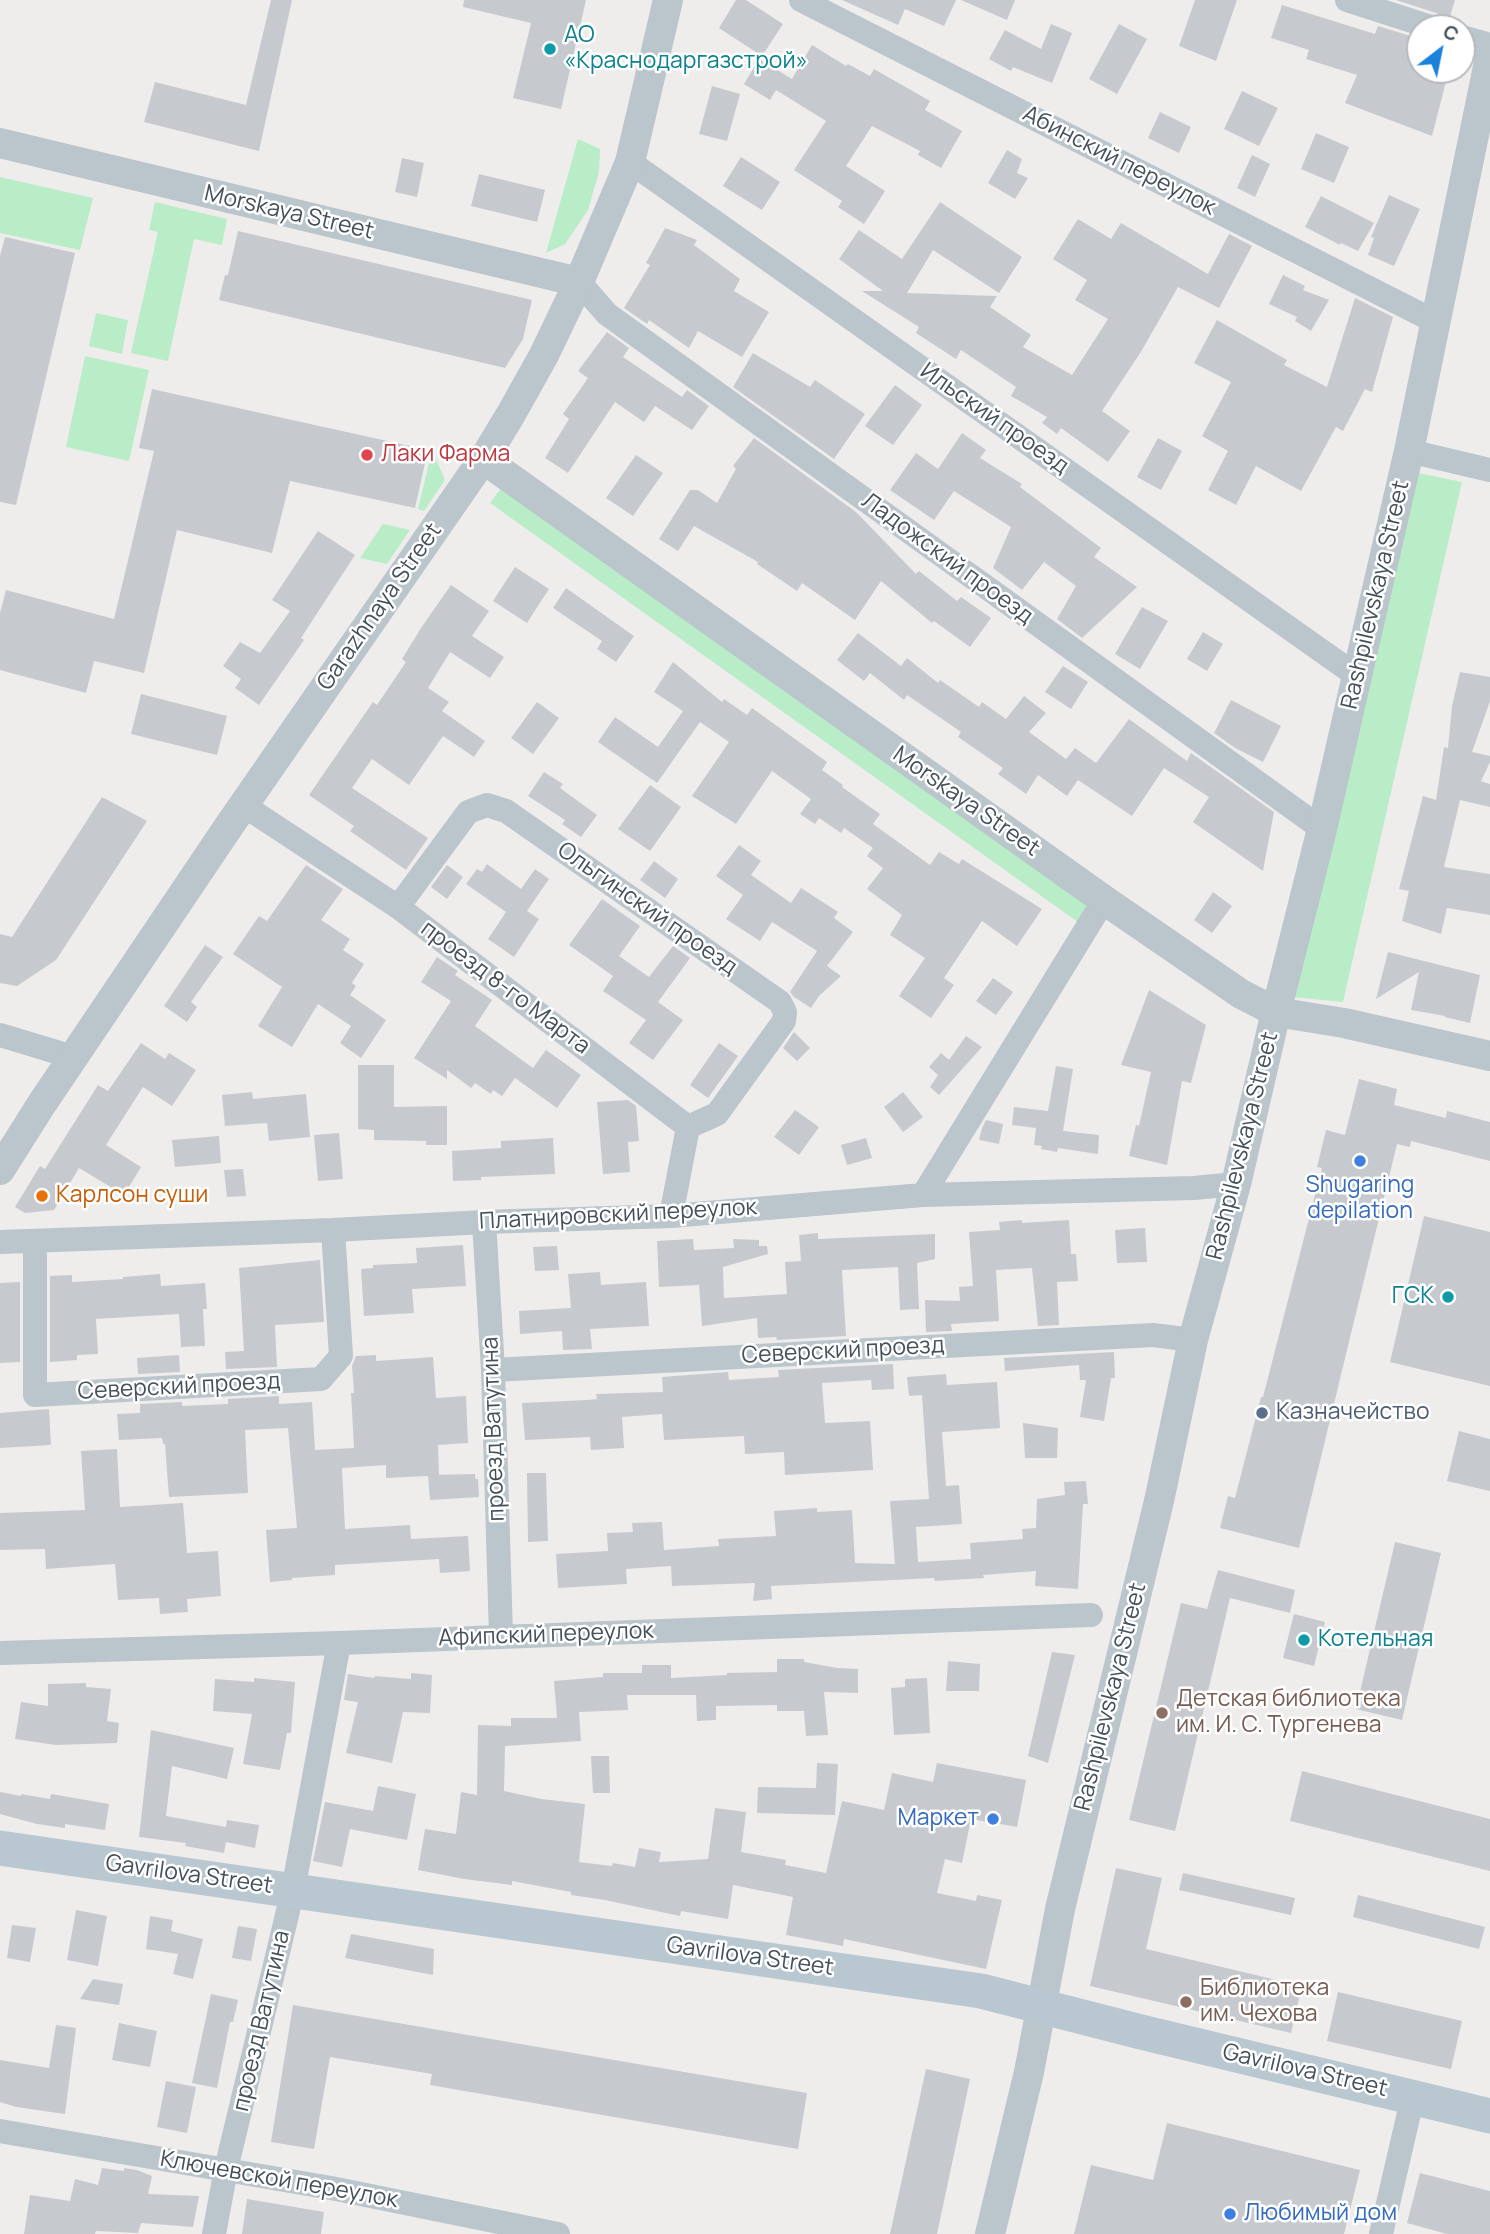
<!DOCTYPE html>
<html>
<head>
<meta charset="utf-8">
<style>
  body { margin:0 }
  #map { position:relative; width:1490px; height:2234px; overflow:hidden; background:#efecec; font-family:Manrope,sans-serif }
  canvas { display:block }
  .north { position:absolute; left:1406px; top:14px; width:70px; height:70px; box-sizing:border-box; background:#fff; border:2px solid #b5b9bd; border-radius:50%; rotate:32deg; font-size:19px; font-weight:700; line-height:28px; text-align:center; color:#455159 }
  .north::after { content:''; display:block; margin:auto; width:24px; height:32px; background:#1a82da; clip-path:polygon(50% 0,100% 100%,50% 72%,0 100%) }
</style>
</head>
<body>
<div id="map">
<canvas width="1490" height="2234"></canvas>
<div class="north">С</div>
</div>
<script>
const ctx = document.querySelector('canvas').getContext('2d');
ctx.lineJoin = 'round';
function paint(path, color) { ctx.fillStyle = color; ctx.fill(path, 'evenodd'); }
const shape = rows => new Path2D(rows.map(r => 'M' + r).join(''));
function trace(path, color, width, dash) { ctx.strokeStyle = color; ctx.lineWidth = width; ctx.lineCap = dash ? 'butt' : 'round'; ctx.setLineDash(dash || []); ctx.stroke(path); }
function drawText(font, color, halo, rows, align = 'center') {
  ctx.font = font + ' Manrope,sans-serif'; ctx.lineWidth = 5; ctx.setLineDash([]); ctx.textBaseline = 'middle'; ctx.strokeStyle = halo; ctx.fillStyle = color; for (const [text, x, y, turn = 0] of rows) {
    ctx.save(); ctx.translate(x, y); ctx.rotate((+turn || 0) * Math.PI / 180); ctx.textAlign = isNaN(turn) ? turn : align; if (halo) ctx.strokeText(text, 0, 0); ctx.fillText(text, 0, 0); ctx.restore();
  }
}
const green = shape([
  [578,139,600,149,599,172,588,210,565,244,546,253],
  [0,177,93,198,80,250,0,233],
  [155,202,227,219,222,245,194,239,168,361,131,353,158,232,149,230],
  [96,313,128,320,122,354,89,346],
  [85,356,149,370,129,461,66,447],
  [432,450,445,480,424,511,418,509],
  [1414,472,1462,482,1343,1002,1293,997],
  [504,484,1092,909,1082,925,490,503],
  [383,524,410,530,387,564,360,558]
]);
const building = shape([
  [271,0,292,0,259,151,144,122,155,82,246,105],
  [464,0,586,0,561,109,513,98,531,23,463,7],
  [736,0,746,0,783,24,762,56,719,28],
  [842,0,956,0,944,26,905,9,898,25],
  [961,0,1015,0,1007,20],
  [1195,0,1237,0,1216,61,1179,46],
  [1396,0,1455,0,1449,20,1439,14],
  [1282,5,1375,34,1378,26,1420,39,1420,70,1449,70,1432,136,1345,103,1357,75,1306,59,1309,50,1271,38],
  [1051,24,1072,33,1052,83,1013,67,1011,71,989,59,1005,30,1041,49],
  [1119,24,1147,39,1117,94,1089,79],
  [812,45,846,66,848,64,870,76,874,69,930,101,925,110,962,131,941,168,918,155,920,151,872,126,846,166,885,191,864,224,838,207,842,201,794,170,826,121,776,90,770,100,744,84,759,59,792,79],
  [712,86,740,94,727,141,699,134],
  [1242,91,1278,108,1259,146,1224,129],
  [1160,112,1191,127,1179,153,1148,138],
  [1316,133,1349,147,1334,183,1301,169],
  [1007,150,1022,159,1017,173,1028,178,1015,199,988,183],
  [1252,155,1270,164,1255,197,1237,188],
  [741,157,780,182,762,210,723,186],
  [402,158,424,163,417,197,395,192],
  [479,174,545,190,537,222,471,206],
  [1389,195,1420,209,1394,266,1368,255,1374,238,1371,237],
  [1321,196,1374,223,1358,251,1341,243,1340,245,1305,227],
  [940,202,1022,257,999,293,933,250,907,293,997,296,990,307,1031,335,1023,347,1072,375,1108,319,1075,300,1087,280,1053,259,1078,219,1111,239,1121,223,1208,274,1229,234,1252,246,1219,308,1178,287,1142,350,1102,411,1130,431,1108,462,1061,428,1057,434,1042,423,1047,417,1011,396,1016,387,961,350,956,359,916,333,919,327,862,291,883,291,839,259,859,230,902,259],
  [665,228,697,240,694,245,740,279,734,291,769,312,742,357,698,331,689,348,649,320,647,324,624,308,650,265,646,263],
  [238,231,532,300,523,339,505,368,219,300,225,275,228,275],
  [5,237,75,253,16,505,0,502,0,256],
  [1283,275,1305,286,1303,290,1329,300,1311,331,1295,321,1297,317,1269,304],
  [1355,298,1393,317,1372,392,1365,389,1343,431,1336,427,1301,491,1256,466,1236,505,1208,490,1228,451,1202,436,1231,382,1194,363,1217,320,1287,360,1284,365,1327,387],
  [607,332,629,348,623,357,682,397,687,390,709,406,692,430,655,406,644,422,615,402,568,473,545,458,569,419,563,414,588,378,578,371],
  [753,353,810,387,815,380,865,414,834,459,733,387],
  [895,385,922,405,893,445,865,426],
  [152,389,428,450,415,508,290,481,272,553,177,530,144,673,94,661,86,693,0,670,0,613,6,590,114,619,154,451,139,448],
  [962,433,986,450,980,458,1022,484,1020,487,1101,548,1094,557,1137,587,1082,638,1057,619,1076,586,1044,562,1022,590,993,568,1011,527,954,491,934,520,890,490,916,453,938,469],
  [754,438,856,512,916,574,919,571,957,601,961,597,991,618,970,647,934,621,932,623,881,581,855,620,802,583,797,591,757,564,758,562,694,526,678,551,659,539,690,490,698,490,717,503,736,469,733,466],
  [1158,438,1182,451,1161,490,1137,477],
  [636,455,663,473,633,516,606,498],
  [318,531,355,555,301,638,304,640,259,705,235,688,241,679,223,666,240,642,260,653,290,611,272,600],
  [515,567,549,589,527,623,493,601],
  [451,585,489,611,472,636,504,657,490,678,450,652,428,688,449,702,442,711,485,741,474,757,443,736,409,785,372,759,352,788,428,838,406,870,350,831,354,826,309,795,373,702,377,705,406,662,402,659,421,628],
  [566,588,634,636,616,662,597,649,602,641,553,608],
  [1142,607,1168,621,1140,669,1115,654],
  [1203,632,1223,644,1207,671,1187,659],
  [858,633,901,666,907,658,938,683,940,680,979,707,982,702,1006,719,1024,696,1046,713,1029,732,1066,759,1075,748,1096,763,1129,719,1187,761,1191,753,1274,812,1263,871,1193,822,1209,797,1164,768,1132,816,1078,780,1067,796,1038,775,1026,794,998,774,1003,768,958,737,961,732,907,695,904,700,870,673,864,681,837,660],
  [673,662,722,702,724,699,747,715,752,708,827,762,822,770,843,785,842,787,880,814,873,824,930,865,939,852,959,864,962,859,1042,909,1017,946,982,921,944,978,954,985,931,1018,899,996,925,958,890,935,902,915,867,889,883,868,867,856,873,848,844,828,841,833,819,818,815,824,800,814,811,799,772,771,736,824,692,796,729,742,700,722,657,783,598,742,615,717,658,747,683,711,654,692],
  [1063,666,1088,682,1071,709,1045,692],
  [1460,672,1490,677,1490,701,1472,752,1490,756,1490,762,1481,781,1490,784,1490,807,1460,800,1444,867,1490,874,1490,915,1447,908,1441,934,1402,921,1409,891,1399,889,1423,796,1436,800,1444,747,1448,748,1452,706],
  [141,694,227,716,217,755,131,734],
  [1231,700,1281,726,1263,762,1235,748,1214,733],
  [537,702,559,718,533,754,511,738],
  [544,772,563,784,560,788,597,815,581,837,562,824,565,820,528,796],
  [650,785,681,807,650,851,618,829],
  [102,797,147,821,56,960,17,986,0,983,0,934,12,937],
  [739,845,761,861,751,875,791,903,801,888,838,912,834,918,853,932,827,966,841,976,819,996,811,1008,794,997,790,992,817,951,772,922,760,941,726,919,743,895,716,876],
  [654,861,678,879,665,898,640,880],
  [487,864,521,889,535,869,549,879,527,911,539,919,514,957,488,939,506,912,466,884,477,869,482,872],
  [306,865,343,889,321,920,350,939,343,950,364,964,352,983,356,986,350,995,386,1020,361,1058,340,1043,351,1026,318,1004,292,1047,258,1026,282,987,233,954,259,916,267,921],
  [447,865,463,877,447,899,431,887],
  [1213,892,1232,906,1212,933,1194,920],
  [602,899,640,926,619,956,649,977,673,946,690,958,658,1002,683,1020,653,1060,629,1043,646,1020,603,991,613,976,569,945],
  [205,945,223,957,191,1002,197,1007,187,1022,164,1006],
  [1388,952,1480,975,1470,1023,1445,1017,1445,1016,1411,1010,1419,972,1376,999],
  [437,957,458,971,455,975,492,1000,475,1026,533,1068,546,1050,581,1075,557,1108,515,1078,502,1096,493,1090,491,1094,475,1083,471,1088,447,1070,447,1079,414,1058,451,1001,421,982],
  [993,978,1013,992,996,1015,976,1001],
  [1149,990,1206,1025,1191,1083,1182,1081,1167,1165,1129,1156,1136,1125,1139,1126,1151,1072,1121,1065],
  [794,1032,810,1048,797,1061,783,1048],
  [966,1036,982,1047,939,1095,930,1087,938,1075,929,1067,941,1053,949,1060],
  [141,1043,165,1059,169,1053,196,1070,172,1106,143,1087,106,1145,141,1167,124,1195,79,1168,54,1210,25,1213,15,1207,40,1166,45,1169,98,1085,108,1091],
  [719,1043,738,1056,708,1098,690,1085],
  [358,1065,394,1065,394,1107,447,1106,447,1145,426,1145,426,1141,374,1140,374,1130,358,1129],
  [1056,1066,1073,1069,1063,1131,1099,1135,1098,1154,1058,1148,1057,1152,1041,1149,1042,1146,1034,1145,1036,1128,1012,1125,1014,1107,1048,1111],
  [1359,1079,1397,1089,1394,1105,1446,1118,1447,1111,1490,1122,1490,1161,1411,1141,1410,1147,1397,1144,1299,1548,1220,1528,1228,1496,1235,1498,1261,1397,1263,1397,1322,1168,1317,1167,1326,1130,1345,1135],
  [252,1092,253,1099,306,1094,310,1137,269,1141,267,1123,225,1126,222,1095],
  [903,1092,923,1117,903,1132,884,1107],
  [628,1100,636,1106,639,1141,628,1142,630,1172,603,1174,597,1102],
  [795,1110,819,1127,799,1155,774,1137],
  [986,1120,1003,1124,999,1144,979,1140,982,1128],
  [339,1133,343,1179,318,1181,314,1135],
  [219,1136,221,1163,175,1167,172,1140],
  [553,1138,555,1174,481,1177,481,1180,453,1181,452,1151,501,1148,501,1141],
  [866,1138,872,1158,847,1165,841,1145],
  [243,1169,246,1196,227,1197,224,1170],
  [1424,1216,1490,1232,1490,1386,1390,1362],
  [1022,1220,1022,1223,1069,1220,1071,1254,1076,1254,1078,1281,1057,1282,1059,1325,1038,1326,1032,1268,996,1270,999,1321,951,1324,952,1331,926,1332,925,1300,960,1301,959,1287,973,1286,969,1232,1000,1230,999,1222],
  [1145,1228,1147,1262,1117,1263,1115,1230],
  [818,1233,818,1239,935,1234,935,1259,917,1263,919,1309,900,1310,898,1267,842,1270,846,1336,777,1340,776,1337,758,1338,757,1318,702,1326,699,1285,659,1287,657,1241,693,1239,694,1250,734,1248,733,1239,759,1240,759,1246,767,1246,768,1254,723,1267,724,1298,787,1294,785,1262,801,1261,799,1235],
  [463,1245,466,1286,412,1289,414,1313,364,1316,361,1269,373,1268,373,1265,417,1263,416,1248],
  [557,1246,559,1270,535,1271,533,1247],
  [320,1260,324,1322,275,1325,277,1367,226,1369,225,1352,244,1351,239,1268],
  [600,1272,601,1285,646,1282,649,1326,590,1329,592,1349,563,1350,562,1331,520,1334,519,1311,571,1308,568,1274],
  [160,1274,161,1286,205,1283,207,1309,203,1309,205,1346,181,1347,179,1314,96,1319,98,1354,77,1355,77,1360,50,1362,50,1276,72,1275,72,1282,123,1279,123,1277],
  [20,1282,20,1362,0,1363,0,1283],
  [1114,1352,1115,1378,1111,1378,1104,1421,1080,1417,1086,1380,1080,1380,1079,1365,1005,1371,1004,1358],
  [179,1355,180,1372,138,1374,137,1358],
  [376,1355,376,1361,433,1357,436,1398,466,1396,468,1443,438,1445,439,1475,432,1475,475,1474,475,1479,478,1479,479,1497,430,1500,428,1476,386,1478,386,1465,342,1468,345,1529,410,1525,411,1539,468,1536,470,1571,440,1573,439,1559,335,1565,335,1575,292,1578,292,1580,270,1582,266,1530,297,1528,288,1428,245,1430,248,1493,169,1497,165,1444,163,1444,162,1438,119,1440,117,1414,140,1413,140,1404,182,1402,182,1406,228,1404,228,1399,279,1396,279,1404,312,1402,315,1450,354,1448,351,1393,354,1393,352,1366,356,1356],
  [893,1364,894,1389,872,1390,871,1380,822,1383,825,1423,870,1421,873,1470,785,1475,784,1452,745,1454,744,1436,664,1440,662,1414,622,1417,624,1448,591,1450,590,1437,525,1440,522,1403,588,1400,597,1399,596,1394,663,1392,662,1377,728,1372,729,1380,779,1377,778,1370],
  [946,1374,947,1385,997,1382,1000,1428,942,1432,946,1486,959,1485,962,1524,916,1527,918,1562,971,1559,970,1543,1023,1539,1022,1529,1036,1528,1037,1499,1065,1495,1064,1482,1086,1481,1088,1504,1083,1504,1078,1589,1035,1586,1036,1571,983,1575,984,1578,935,1581,934,1578,771,1586,772,1599,753,1601,755,1583,672,1586,671,1566,626,1569,627,1584,558,1588,556,1554,608,1551,607,1533,633,1532,632,1523,662,1522,664,1550,719,1546,718,1539,776,1536,774,1511,817,1508,817,1512,852,1510,855,1563,895,1564,890,1501,929,1499,922,1395,909,1396,907,1377],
  [49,1409,51,1445,0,1448,0,1413],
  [1023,1423,1058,1428,1057,1458,1025,1458],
  [1459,1431,1490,1439,1490,1491,1447,1481],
  [117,1449,120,1507,183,1503,187,1553,218,1551,221,1596,187,1599,188,1612,160,1614,159,1598,118,1600,115,1564,46,1569,45,1549,0,1550,0,1513,85,1510,81,1451],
  [527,1473,546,1473,548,1541,528,1542],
  [1395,1542,1441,1553,1402,1720,1356,1709],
  [1218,1570,1295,1590,1290,1613,1230,1598,1175,1831,1129,1820,1181,1603,1207,1609],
  [1294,1614,1325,1622,1314,1666,1283,1658],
  [1052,1652,1075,1655,1048,1763,1028,1756],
  [777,1659,804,1659,804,1662,837,1668,858,1669,858,1693,824,1692,828,1735,806,1736,804,1711,777,1711,777,1705,716,1706,716,1720,697,1721,696,1695,627,1695,628,1710,579,1712,581,1741,505,1746,504,1791,541,1799,585,1804,579,1862,612,1866,613,1863,635,1867,639,1848,661,1852,659,1862,708,1859,715,1808,746,1812,741,1852,786,1860,785,1865,826,1873,842,1801,884,1810,892,1773,933,1782,937,1763,1026,1780,1017,1827,971,1819,962,1863,945,1859,937,1893,976,1901,977,1895,1002,1900,986,1969,844,1939,843,1946,786,1935,793,1897,733,1885,728,1919,681,1911,680,1916,605,1900,571,1895,571,1892,512,1881,512,1885,464,1879,418,1870,425,1829,456,1834,461,1792,477,1795,478,1725,511,1726,511,1718,557,1718,554,1681,603,1677,603,1673,642,1673,642,1665,671,1665,671,1678,727,1675,727,1673,777,1672],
  [948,1661,980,1664,979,1691,946,1691],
  [411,1673,432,1675,430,1713,403,1712,392,1763,346,1753,358,1702,344,1700,348,1674,374,1678,375,1676,411,1679],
  [254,1678,295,1682,291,1733,287,1733,280,1770,243,1764,252,1714,213,1711,215,1679,254,1682],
  [927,1678,930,1733,894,1735,891,1688,905,1687,905,1679],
  [86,1683,86,1687,111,1689,107,1721,119,1723,117,1743,56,1745,15,1739,21,1702,48,1706,48,1684],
  [151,1730,234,1748,227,1779,172,1766,166,1816,226,1827,227,1820,259,1825,255,1848,226,1842,224,1853,185,1846,186,1843,139,1837],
  [591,1756,609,1756,610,1793,593,1793],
  [817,1763,838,1764,835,1815,757,1813,758,1787,816,1788],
  [1302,1771,1490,1819,1490,1871,1290,1821],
  [378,1786,416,1794,407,1840,350,1829,342,1867,313,1861,325,1802,373,1811],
  [0,1792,21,1796,21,1794,50,1799,51,1794,109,1804,105,1830,65,1824,65,1828,37,1824,0,1814],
  [1116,1868,1162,1878,1146,1949,1302,1986,1291,2033,1090,1986],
  [1183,1873,1295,1898,1291,1915,1179,1890],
  [1358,1895,1485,1927,1479,1949,1353,1917],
  [76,1910,107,1916,98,1966,67,1960],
  [150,1916,173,1920,171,1931,203,1939,193,1979,173,1974,178,1954,146,1949],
  [12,1925,36,1928,30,1962,7,1958],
  [238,1926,257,1929,251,1961,232,1958],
  [351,1934,434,1949,433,1975,345,1958],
  [93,1979,123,1984,119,2005,80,1999],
  [1338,1992,1462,2021,1451,2069,1327,2041],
  [211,1994,238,2000,233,2022,230,2022,217,2088,192,2083],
  [293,2005,807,2093,798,2149,430,2085,432,2074,330,2057,314,2149,271,2142],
  [119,2023,157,2031,150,2067,112,2060],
  [56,2025,76,2028,65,2114,16,2107,0,2102,0,2060,49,2068],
  [926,2069,970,2079,937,2234,890,2234],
  [166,2081,196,2087,187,2133,157,2127],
  [1167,2123,1360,2170,1344,2234,1074,2234,1091,2165,1153,2180],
  [102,2168,124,2171,124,2168,137,2170,152,2176,148,2194,199,2196,193,2227,141,2223,138,2233,96,2231,95,2234,24,2234,30,2195,70,2201,75,2179,98,2185],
  [1420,2173,1490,2191,1490,2234,1447,2234,1407,2223],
  [247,2199,324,2212,321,2234,242,2234]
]);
const minor = shape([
  [801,0,1436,322],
  [1347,0,1434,28],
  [1462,37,1490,45],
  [630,162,1357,676],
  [579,282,607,314,1322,829],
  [1409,451,1490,470],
  [243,805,398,907,688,1127,671,1216],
  [398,907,468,812,487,805,506,811,780,1002,785,1012,784,1021,717,1114,688,1127],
  [0,1035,73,1057],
  [923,1195,1104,900],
  [484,1222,493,1370,501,1636],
  [35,1241,35,1395,321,1379,341,1356,333,1230],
  [0,1242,333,1230,484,1222,671,1216,923,1195,1194,1188,1236,1184],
  [493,1370,1153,1335,1193,1340],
  [0,1653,339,1643,1091,1615],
  [0,2131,331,2188,558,2234],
  [214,2234,226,2169,293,1890,339,1643],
  [1381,2234,1413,2096]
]);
const tertiary = shape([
  [0,143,579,282],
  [482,458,1104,900,1241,994,1276,1012,1344,1023,1490,1056],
  [0,1170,41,1105,229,826,488,452,511,414,544,355,579,282,630,162,668,0],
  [990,2234,1029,2072,1060,1909,1159,1501,1193,1340,1236,1184,1276,1012,1322,829,1357,676,1409,451,1490,57]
]);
const secondary = shape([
  [0,1848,981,1991,1141,2032,1490,2116]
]);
const markers = [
  [550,49,7,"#0f9aa8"],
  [367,455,7,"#e0444e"],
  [1360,1161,7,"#3f7fe0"],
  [42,1196,7,"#e8710a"],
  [1448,1297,7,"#0f9aa8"],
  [1262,1413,7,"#5c6f8a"],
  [1304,1640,7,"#0f9aa8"],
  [1162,1713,7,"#8d6e63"],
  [993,1819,7,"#3f7fe0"],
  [1186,2002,7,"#8d6e63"],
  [1230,2214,7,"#3f7fe0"]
];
const cultureNames = [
  ["АО",564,36],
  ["«Краснодаргазстрой»",564,62],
  ["ГСК",1434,1297,"right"],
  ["Котельная",1318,1640]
];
const streetNames = [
  ["Абинский переулок",1119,161,27],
  ["Morskaya Street",289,213,13],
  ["Ильский проезд",994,419,35],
  ["Ладожский проезд",947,559,36],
  ["Rashpilevskaya Street",1376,595,-77],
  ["Garazhnaya Street",380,607,-55],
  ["Morskaya Street",966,802,35],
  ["Ольгинский проезд",647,909,35],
  ["проезд 8-го Марта",505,988,37],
  ["Rashpilevskaya Street",1243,1146,-76],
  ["Платнировский переулок",618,1215,-3],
  ["Северский проезд",843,1351,-3],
  ["Северский проезд",179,1387,-3],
  ["проезд Ватутина",494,1429,-92],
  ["Афипский переулок",546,1635,-2],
  ["Rashpilevskaya Street",1111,1697,-76],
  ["Gavrilova Street",189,1875,8],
  ["Gavrilova Street",750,1957,8],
  ["проезд Ватутина",262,2021,-77],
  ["Gavrilova Street",1305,2071,13],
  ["Ключевской переулок",279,2180,10]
];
const healthNames = [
  ["Лаки Фарма",381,455]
];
const shopNames = [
  ["Shugaring",1360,1186],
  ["depilation",1360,1212],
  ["Маркет",979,1819,"right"],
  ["Любимый дом",1244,2214,"left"]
];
const foodNames = [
  ["Карлсон суши",56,1196]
];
const serviceNames = [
  ["Казначейство",1276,1413]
];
const educationNames = [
  ["Детская библиотека",1176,1700],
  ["им. И. С. Тургенева",1176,1726],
  ["Библиотека",1200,1989],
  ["им. Чехова",1200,2015]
];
paint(green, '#b9edc8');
paint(building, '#c6cacf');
trace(minor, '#bac5cc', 24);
trace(tertiary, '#bac5cc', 30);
trace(secondary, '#b9c7d0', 35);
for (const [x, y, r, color] of markers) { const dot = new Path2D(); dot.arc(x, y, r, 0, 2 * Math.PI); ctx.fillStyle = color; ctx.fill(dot); trace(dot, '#fff', 2.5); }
drawText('23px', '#0d838f', '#fff', cultureNames, 'left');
drawText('23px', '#455159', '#fff', streetNames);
drawText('23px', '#be3a42', '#fff', healthNames, 'left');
drawText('23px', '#366cbe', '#fff', shopNames);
drawText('23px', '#c56008', '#fff', foodNames, 'left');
drawText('23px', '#4e5e75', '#fff', serviceNames, 'left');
drawText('23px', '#785e54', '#fff', educationNames, 'left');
</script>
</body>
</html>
